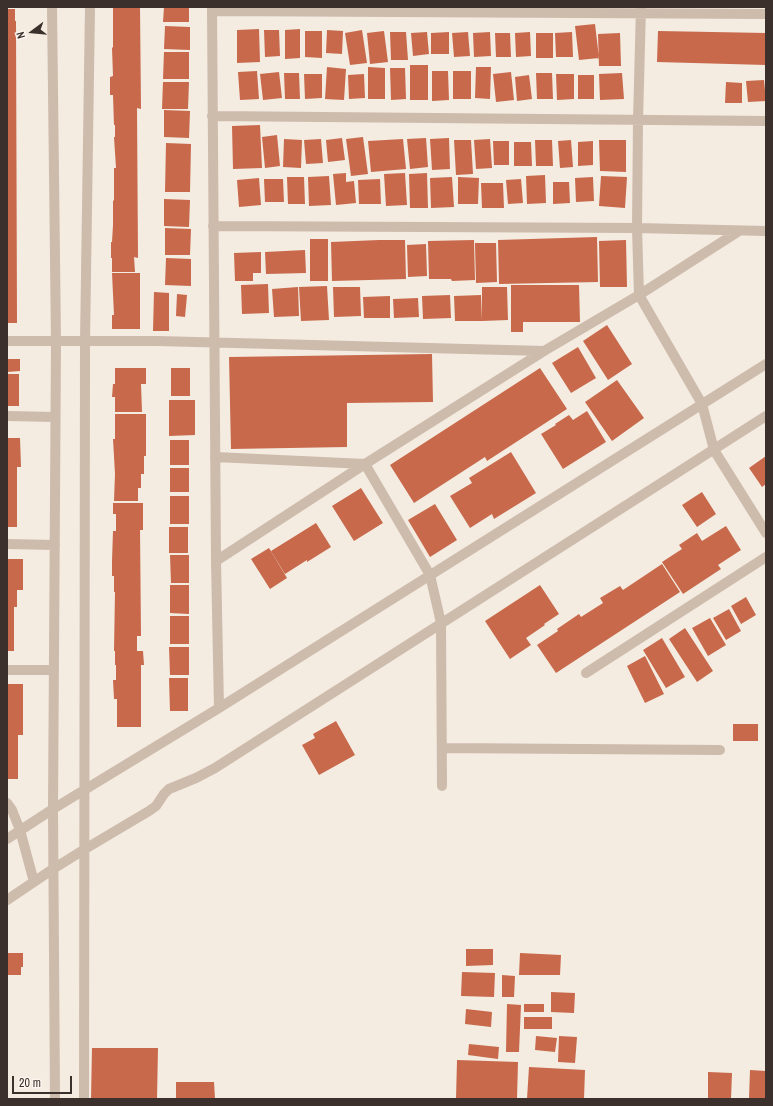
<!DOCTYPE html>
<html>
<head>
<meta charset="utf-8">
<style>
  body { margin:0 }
  #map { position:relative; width:773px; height:1106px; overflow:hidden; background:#f4ebe1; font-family:"Archivo Narrow",sans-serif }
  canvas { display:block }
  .frame { position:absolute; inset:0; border:8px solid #3b302b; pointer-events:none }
  .north { position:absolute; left:12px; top:12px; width:40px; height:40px; -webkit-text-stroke:3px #fbf5ee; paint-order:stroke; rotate:254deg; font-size:11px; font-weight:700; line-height:16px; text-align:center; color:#3b302b }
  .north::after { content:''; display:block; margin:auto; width:14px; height:18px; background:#3b302b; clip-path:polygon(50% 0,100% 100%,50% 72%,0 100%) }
  .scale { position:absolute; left:12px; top:1076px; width:60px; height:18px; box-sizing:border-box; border:2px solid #3b302b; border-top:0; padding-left:5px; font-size:12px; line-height:14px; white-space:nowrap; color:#3b302b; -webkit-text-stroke:3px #fbf5ee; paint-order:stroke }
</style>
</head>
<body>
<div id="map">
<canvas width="773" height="1106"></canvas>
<div class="frame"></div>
<div class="north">N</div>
<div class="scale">20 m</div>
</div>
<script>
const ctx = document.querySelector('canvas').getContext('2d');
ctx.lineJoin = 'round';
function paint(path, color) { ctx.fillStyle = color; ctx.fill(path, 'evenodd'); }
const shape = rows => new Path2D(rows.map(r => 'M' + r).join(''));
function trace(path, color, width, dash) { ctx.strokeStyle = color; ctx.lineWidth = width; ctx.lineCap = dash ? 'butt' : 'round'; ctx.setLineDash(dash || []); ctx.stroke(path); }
const building = shape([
  [113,7,140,7,141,109,137,108,138,258,134,257,135,272,112,272,112,258,111,258,111,242,112,242,113,225,113,200,114,201,114,168,116,168,114,137,115,137,115,125,114,125,113,95,110,95,110,77,113,76,112,48,113,47],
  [164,7,189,7,189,22,163,22],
  [7,9,15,9,15,21,16,21,17,323,7,323],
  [595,24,599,58,579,60,575,26],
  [165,26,190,27,190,50,164,49],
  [259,29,260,62,237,63,237,30],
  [300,29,300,58,285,59,285,30],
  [264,30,279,30,280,56,265,57],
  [327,30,343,31,342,54,326,53],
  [362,30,367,63,350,65,345,33],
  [305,31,322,31,322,58,305,57],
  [384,31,388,62,370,64,367,33],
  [658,31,766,33,766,65,657,62],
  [390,32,406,32,408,60,391,60],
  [427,32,429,54,413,56,411,33],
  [449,32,449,54,431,54,431,33],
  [468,32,470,56,454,57,452,33],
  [490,32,491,56,474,57,473,33],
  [530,32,531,56,516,57,515,33],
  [572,32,573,57,556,57,555,33],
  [495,33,510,33,511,57,496,57],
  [536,33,553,33,553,58,536,58],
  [620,33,621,66,599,66,598,34],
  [164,52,189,52,189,79,163,79],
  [410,65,428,65,428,100,410,100],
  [327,67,346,69,344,100,325,99],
  [368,67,385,68,385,99,368,99],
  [476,67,491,67,490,99,475,98],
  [390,68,405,68,406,99,391,100],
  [257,71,259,99,240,100,238,72],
  [432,71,448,71,449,100,432,101],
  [453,71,471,71,471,99,453,99],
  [279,72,282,98,263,100,260,74],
  [511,72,514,100,496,102,493,74],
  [284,73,299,73,300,99,285,99],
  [536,73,552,73,553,99,537,99],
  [622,73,624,99,600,100,599,74],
  [304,74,322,74,322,98,305,99],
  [364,74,365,98,349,99,348,75],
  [556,74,574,74,574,99,557,100],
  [529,75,532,99,517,101,515,77],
  [578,75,594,75,594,99,578,99],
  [764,80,766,101,748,102,746,81],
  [163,82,189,82,188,109,162,109],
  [726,82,742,83,742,103,725,103],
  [164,110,190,111,189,138,164,137],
  [260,125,262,168,233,169,232,126],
  [277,135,280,166,265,168,262,137],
  [363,137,368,174,351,176,346,139],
  [342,138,345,160,328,162,326,140],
  [426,138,428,167,410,169,407,139],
  [449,138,450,169,432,170,430,139],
  [284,139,302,140,301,168,283,167],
  [321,139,323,163,306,164,304,140],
  [403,139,406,169,371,172,368,141],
  [490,139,492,168,476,169,474,140],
  [454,140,471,140,473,174,456,175],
  [535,140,552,140,553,166,536,166],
  [571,140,573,167,560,168,558,141],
  [599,140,626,140,626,172,600,171],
  [493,141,509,141,509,165,494,165],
  [593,141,593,165,578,166,578,142],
  [514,142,531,142,532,166,514,166],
  [166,143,191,144,190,192,165,192],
  [346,173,346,182,354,181,356,203,336,205,333,174],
  [405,173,407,205,386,206,384,174],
  [427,173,428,208,410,208,409,174],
  [545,175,546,203,527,204,526,176],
  [329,176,331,205,309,206,308,177],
  [601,176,627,177,625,208,599,206],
  [287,177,304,177,305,204,288,204],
  [452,177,454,207,431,208,430,178],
  [458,177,479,178,478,204,458,204],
  [593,177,594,201,576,202,575,178],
  [259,178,261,205,239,207,237,180],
  [264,179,283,179,284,202,265,202],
  [380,179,381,204,359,204,358,180],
  [521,179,523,203,508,204,506,180],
  [553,182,569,182,570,203,553,204],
  [481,183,503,183,504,208,482,208],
  [164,199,190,200,189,227,164,226],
  [165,228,191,229,190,255,165,255],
  [597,237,598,282,499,284,498,240],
  [310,239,328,239,328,281,310,281],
  [379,240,405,240,406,279,332,281,331,242],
  [474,240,475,280,452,281,451,279,429,279,428,241],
  [626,240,627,287,600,287,599,241],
  [475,243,496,243,497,282,476,283],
  [426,244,427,276,408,277,407,245],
  [305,250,306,273,266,274,265,252],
  [261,252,261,273,253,273,253,281,235,281,234,253],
  [166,258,191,259,191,286,165,285],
  [112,273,140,273,140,329,112,329,112,315,114,315],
  [268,284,269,313,242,314,241,285],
  [511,285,579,285,580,322,523,322,523,332,511,332],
  [327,286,329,320,301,321,299,287],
  [298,287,299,316,274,317,272,289],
  [333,287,360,287,361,316,334,317],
  [482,287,507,287,508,320,482,321],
  [154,292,169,293,169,331,153,331],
  [177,294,187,295,185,317,176,316],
  [450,295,451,318,423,319,422,296],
  [481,295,482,321,455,321,454,296],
  [390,296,390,318,364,318,363,297],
  [418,298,419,317,394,318,393,299],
  [607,325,632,364,608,380,583,341],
  [578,347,596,378,571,393,552,363],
  [432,354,433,402,347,403,347,447,231,449,229,357],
  [7,359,20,359,20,371,7,372],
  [115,368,146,368,146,384,141,384,142,412,115,412,115,397,112,397,113,384,115,384],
  [171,368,190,368,190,396,171,396],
  [540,368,567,409,487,461,485,457,414,503,390,465],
  [7,374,19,374,19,406,7,406],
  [617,380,644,418,612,441,585,402],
  [169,400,195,400,195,435,169,436],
  [587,411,606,442,563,469,541,434,556,425,555,424,569,415,573,420],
  [115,414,146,414,146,456,144,456,144,474,141,474,141,488,138,488,138,501,114,501,115,474,113,439,115,439],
  [7,438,20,438,21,467,17,467,17,527,7,527],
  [170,440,189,440,189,465,170,465],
  [511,452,536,493,494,519,492,514,470,528,450,496,472,483,469,478],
  [766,456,766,484,762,487,749,468],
  [170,468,189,468,189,492,170,492],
  [361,488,383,523,354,541,332,506],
  [702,492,716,514,697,527,682,505],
  [170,496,189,496,189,524,170,524],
  [113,503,143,503,143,530,140,530,141,636,137,636,137,651,143,651,144,665,141,665,141,727,117,727,117,699,114,699,113,680,116,680,116,665,115,665,115,651,114,651,115,592,114,592,114,576,112,576,112,561,113,531,116,531,116,514,113,514],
  [435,504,457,540,430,557,408,520],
  [316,523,331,547,307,562,307,560,285,574,271,551],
  [726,526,741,550,718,565,721,569,683,594,662,562,682,549,679,545,697,533,702,541],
  [169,527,188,527,188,553,169,553],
  [269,548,287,578,270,589,251,559],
  [170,555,189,555,189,583,171,583],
  [7,559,23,559,23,590,17,590,17,607,14,607,14,651,7,651],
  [662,564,680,592,556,673,537,645,558,631,557,629,579,614,581,617,603,603,600,598,620,586,623,590],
  [170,585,189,585,189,614,170,613],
  [540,585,559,614,544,624,545,625,526,638,531,645,510,659,485,621],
  [746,597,756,615,741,624,731,606],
  [729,609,741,631,726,640,713,618],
  [170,616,189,616,189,644,170,644],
  [710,618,726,645,708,656,692,628],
  [685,628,713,671,697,682,669,639],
  [662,638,685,677,666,688,643,650],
  [169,647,189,647,189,675,170,675],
  [645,656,664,694,645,703,627,666],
  [169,678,188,678,188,711,170,711],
  [7,684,23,684,23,735,18,735,18,779,7,779],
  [336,721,355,755,319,775,302,745,315,738,313,734],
  [733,724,758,724,758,741,733,741],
  [466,949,493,949,493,965,466,966],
  [7,953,23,953,23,967,21,967,21,975,7,975],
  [520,953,561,955,560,975,519,975],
  [462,972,495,973,494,997,461,996],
  [502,975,515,976,514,997,502,997],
  [551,992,575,993,574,1013,551,1012],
  [507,1004,521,1005,519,1052,506,1052],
  [524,1004,544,1004,544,1012,524,1012],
  [466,1009,492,1012,491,1027,465,1024],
  [524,1017,552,1017,552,1029,524,1029],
  [536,1036,557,1038,555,1052,535,1050],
  [559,1036,577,1037,575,1063,558,1062],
  [469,1044,499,1047,498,1059,468,1055],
  [92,1048,158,1048,157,1099,91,1099],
  [457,1060,518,1062,517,1099,456,1099],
  [529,1067,585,1070,584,1099,527,1099],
  [750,1070,766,1071,766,1099,749,1099],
  [708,1072,732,1073,731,1099,708,1099],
  [176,1082,214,1082,215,1099,176,1099]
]);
const minor = shape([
  [52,7,56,342,53,809,55,1099],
  [212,7,216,561,219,708],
  [641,7,638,120,637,228,639,295,702,404,714,450,766,533],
  [212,11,766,14],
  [212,116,766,121],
  [213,226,637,228,766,231],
  [7,341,157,341,544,351],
  [7,416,55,417],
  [215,457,365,464,430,575,441,623,442,786],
  [7,544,55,545],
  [216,561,365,464,544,351,639,295,739,231],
  [7,670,54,670],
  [586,673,766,557],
  [443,748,720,750],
  [7,803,12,810,20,830,34,882],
  [7,839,53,809,219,708,766,364],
  [7,900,53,869,85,849,149,811,156,806,164,794,169,789,196,778,215,768,766,416],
  [84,1099,85,342,90,7]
]);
paint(building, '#c8694b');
trace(minor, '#cdbbac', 10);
</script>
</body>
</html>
